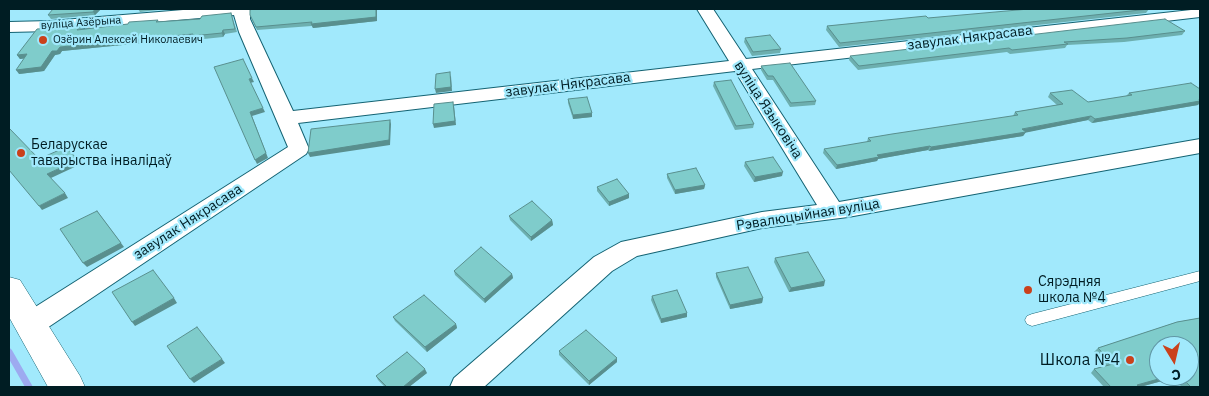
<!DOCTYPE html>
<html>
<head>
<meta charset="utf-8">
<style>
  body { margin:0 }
  #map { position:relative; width:1209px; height:396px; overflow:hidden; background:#a1e9fc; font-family:"IBM Plex Sans",sans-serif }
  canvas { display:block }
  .frame { position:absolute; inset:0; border:10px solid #001d23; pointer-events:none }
  .north { position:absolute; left:1149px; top:336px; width:50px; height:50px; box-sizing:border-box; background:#a1e9fc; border:1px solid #6197a5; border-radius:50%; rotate:171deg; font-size:14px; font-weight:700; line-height:20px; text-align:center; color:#001d23 }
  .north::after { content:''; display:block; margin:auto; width:18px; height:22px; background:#ca411b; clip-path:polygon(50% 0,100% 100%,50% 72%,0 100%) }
</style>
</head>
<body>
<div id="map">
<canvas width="1209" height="396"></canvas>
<div class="frame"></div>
<div class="north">С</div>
</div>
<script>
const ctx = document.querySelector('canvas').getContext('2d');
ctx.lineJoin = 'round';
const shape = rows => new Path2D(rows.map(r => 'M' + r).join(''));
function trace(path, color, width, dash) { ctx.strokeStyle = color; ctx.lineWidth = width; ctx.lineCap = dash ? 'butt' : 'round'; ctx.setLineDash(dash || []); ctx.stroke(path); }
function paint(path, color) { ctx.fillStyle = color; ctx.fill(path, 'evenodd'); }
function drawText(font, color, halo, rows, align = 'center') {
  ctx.font = font + ' "IBM Plex Sans",sans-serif'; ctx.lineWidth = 4.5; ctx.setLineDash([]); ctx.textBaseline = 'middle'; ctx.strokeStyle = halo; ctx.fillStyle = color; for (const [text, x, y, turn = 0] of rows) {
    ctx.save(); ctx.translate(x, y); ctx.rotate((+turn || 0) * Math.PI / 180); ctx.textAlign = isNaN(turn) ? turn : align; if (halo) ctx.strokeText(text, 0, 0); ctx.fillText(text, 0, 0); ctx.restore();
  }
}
const stream = shape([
  [9,352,29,387]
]);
const lane = shape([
  [1200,271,1200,281,1032,326,1027,324,1025,320,1027,316,1032,314,1200,271]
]);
const street = shape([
  [195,9,255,9,250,13,250,19,293,111,729,61,697,9,713,9,746,59,1200,9,1200,17,752,69,839,202,1200,139,1200,153,848,217,762,228,637,256,612,271,484,387,450,387,454,378,594,257,621,242,762,212,817,205,735,71,298,123,309,149,306,154,41,332,31,335,21,332,18,324,21,316,288,147,239,32,234,15,51,31,9,32,9,22,51,21,195,9]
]);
const secondary = shape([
  [9,277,20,280,80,376,85,387,48,387,9,317,9,277]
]);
const wall = shape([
  [101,9,95,15,51,19,48,15],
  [138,9,167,9,140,12],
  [1149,9,1146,13,839,47,826,30,827,26,928,18],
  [231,13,237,32,225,34,223,37,194,40,193,38,62,51,60,54,55,55,44,71,19,74,24,58,20,59,17,55,80,26,82,29,128,24,158,20,159,22,200,19],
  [250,15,377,21,313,28,312,26,257,30],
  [1185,31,1182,35,1124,42,1067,45,1065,48,1010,54,1007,52,858,70,849,60,850,56],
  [745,38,781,49,780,53,752,56,744,42],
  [761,66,816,101,815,105,790,107,773,80,767,80,761,70],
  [714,82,754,124,753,128,735,130,713,86],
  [1200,89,1200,102,1198,105,1092,123,1088,120,1026,132,1023,136,929,151,928,150,878,159,877,161,836,169,823,153,824,149,867,142,868,138,1013,116,1015,112,1057,105,1048,97,1050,93,1088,102,1126,96,1129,93],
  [568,99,592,113,592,117,573,119,568,103],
  [745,162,782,176,754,182,744,166],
  [667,174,705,185,704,189,675,194,667,178],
  [597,187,629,194,629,198,609,206,597,191],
  [509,216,552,220,553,225,531,241,510,220],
  [775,258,824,286,789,292,774,262],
  [454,271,512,274,513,278,485,303,455,275],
  [716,273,763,298,762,303,730,309,716,277],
  [652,296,687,313,687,317,661,323,651,300],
  [393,317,456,324,457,328,427,352,395,321],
  [1200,318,1200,387,1182,387,1173,378,1140,387,1104,387,1091,373,1094,369,1106,365,1094,352,1098,348,1177,322],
  [1159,346,1189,346,1189,376,1159,376],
  [559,351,617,362,589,385,559,355],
  [427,373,409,387,385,387,378,380,376,376]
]);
const shadedWall = shape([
  [95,9,101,9,95,15,93,12],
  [377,9,377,21,313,28,311,24],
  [223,30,225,34,223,37,222,33],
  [193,34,192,36,193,38,62,51,60,54,55,55,44,71,19,74,16,70,60,47],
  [27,54,30,58,20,59,17,55],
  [451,76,452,91,436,93,435,89],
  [252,78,254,82,250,83,249,79],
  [1200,99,1200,102,1198,105,1092,123,1095,119],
  [454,106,456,125,434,128,433,124],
  [263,108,265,112,252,116,268,158,257,164,255,160,250,112],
  [592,113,592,117,573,119,573,115],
  [1091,116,1088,120,1024,133,1026,132,1023,136,929,151,931,147],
  [390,120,391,124,390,145,310,157,308,153],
  [930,146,928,150,878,159,877,161,836,169,837,165,877,155],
  [78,160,81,164,51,178,47,174],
  [783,172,782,176,754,182,755,177],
  [705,185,704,189,675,194,675,190],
  [65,193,68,198,42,210,39,206],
  [629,194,629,198,609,206,609,202],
  [97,211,124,247,87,267,83,263],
  [552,220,553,225,531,241,531,237],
  [512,274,513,278,485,303,484,299],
  [825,281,824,286,789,292,791,288],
  [174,298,177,303,135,326,132,322],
  [763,298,762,303,730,309,730,305],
  [687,313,687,317,661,323,661,319],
  [456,324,457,328,427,352,425,347],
  [617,358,617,362,589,385,589,381],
  [222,359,225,363,194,383,190,379],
  [425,369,427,373,409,387,403,387],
  [1169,376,1174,376,1173,378,1140,387,1135,387,1137,385]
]);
const building = shape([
  [53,9,95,9,93,12,48,15,53,9],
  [252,9,376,9,376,17,311,24,312,22,256,27,250,15,250,10,252,9],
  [1029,9,1149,9,840,43,827,26,926,16,928,18,1029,9],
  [231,13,235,29,223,30,222,33,192,36,193,34,60,47,57,51,52,51,41,67,16,70,27,54,17,55,37,29,80,26,77,30,128,24,129,22,158,20,156,22,200,19,202,16,231,13],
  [1165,19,1185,31,1127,38,1064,42,1068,44,1012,50,1009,48,859,66,850,56,1165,19],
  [770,35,781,49,753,52,745,38,770,35],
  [243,59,252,78,249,79,263,108,250,112,266,153,255,160,214,67,243,59],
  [790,63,816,101,791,103,773,76,768,76,761,66,790,63],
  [450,72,451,87,435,89,436,74,450,72],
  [731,80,754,124,736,126,714,82,731,80],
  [1191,83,1200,89,1200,99,1199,99,1200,101,1095,119,1091,116,1022,129,1026,132,931,147,930,146,877,155,879,157,837,165,824,149,871,141,868,138,892,134,1018,115,1015,112,1063,104,1050,93,1072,90,1088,102,1132,95,1129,93,1191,83],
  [587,97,592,113,573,115,568,99,587,97],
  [453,102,455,121,433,124,434,104,453,102],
  [390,120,389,140,308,153,311,129,390,120],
  [9,128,39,159,66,147,78,160,47,174,65,193,39,206,9,170,9,128],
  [773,157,783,172,755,177,745,162,773,157],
  [696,168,705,185,675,190,667,174,696,168],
  [617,179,629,194,609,202,597,187,617,179],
  [532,201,552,220,531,237,509,216,532,201],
  [97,211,121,243,83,263,60,229,97,211],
  [481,247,512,274,484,299,454,271,481,247],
  [808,252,825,281,791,288,775,258,808,252],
  [748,267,763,298,730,305,716,273,748,267],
  [153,270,174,298,132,322,112,292,153,270],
  [677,290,687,313,661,319,652,296,677,290],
  [424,295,456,324,425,347,393,317,424,295],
  [1200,318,1200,387,1191,387,1180,376,1189,376,1189,346,1159,346,1159,376,1169,376,1137,385,1139,387,1111,387,1094,369,1113,364,1098,348,1177,322,1200,318],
  [197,327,222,359,190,379,167,346,197,327],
  [586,330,617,358,589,381,559,351,586,330],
  [407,352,425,369,403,387,387,387,376,376,407,352]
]);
const markers = [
  [43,40,5,"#ca411b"],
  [21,153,5,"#ca411b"],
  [1028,290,5,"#ca411b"],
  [1130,360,5,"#ca411b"]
];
const farStreetnames = [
  ["вуліца Азёрына",81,23,-4]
];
const farPoinames = [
  ["Озёрин Алексей Николаевич",53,40]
];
const streetNames = [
  ["завулак Някрасава",970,38,-7],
  ["завулак Някрасава",568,85,-7],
  ["вуліца Языковіча",768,110,57],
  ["Рэвалюцыйная вуліца",808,215,-9],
  ["завулак Някрасава",188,222,-33]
];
const poiNames = [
  ["Беларускае",31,145],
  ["таварыства інвалідаў",31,161],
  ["Сярэдняя",1038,282],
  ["школа №4",1038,298]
];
const nearPoinames = [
  ["Школа №4",1120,360]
];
trace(stream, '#9daaf0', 7);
trace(lane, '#146373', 1);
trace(street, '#146373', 2);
trace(secondary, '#146373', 1);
paint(lane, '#fff');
paint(street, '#fff');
paint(secondary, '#fff');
paint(wall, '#6dafaf');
paint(shadedWall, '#598f8e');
paint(building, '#7fcccb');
trace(building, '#598f8e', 1);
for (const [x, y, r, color] of markers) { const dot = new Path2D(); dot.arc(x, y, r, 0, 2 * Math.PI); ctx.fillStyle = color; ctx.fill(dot); trace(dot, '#a1e9fc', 2); }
drawText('11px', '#001d23', '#a1e9fc', farStreetnames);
drawText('11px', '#001d23', '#a1e9fc', farPoinames, 'left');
drawText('14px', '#001d23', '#a1e9fc', streetNames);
drawText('14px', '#001d23', '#a1e9fc', poiNames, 'left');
drawText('16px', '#001d23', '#a1e9fc', nearPoinames, 'right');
</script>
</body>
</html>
